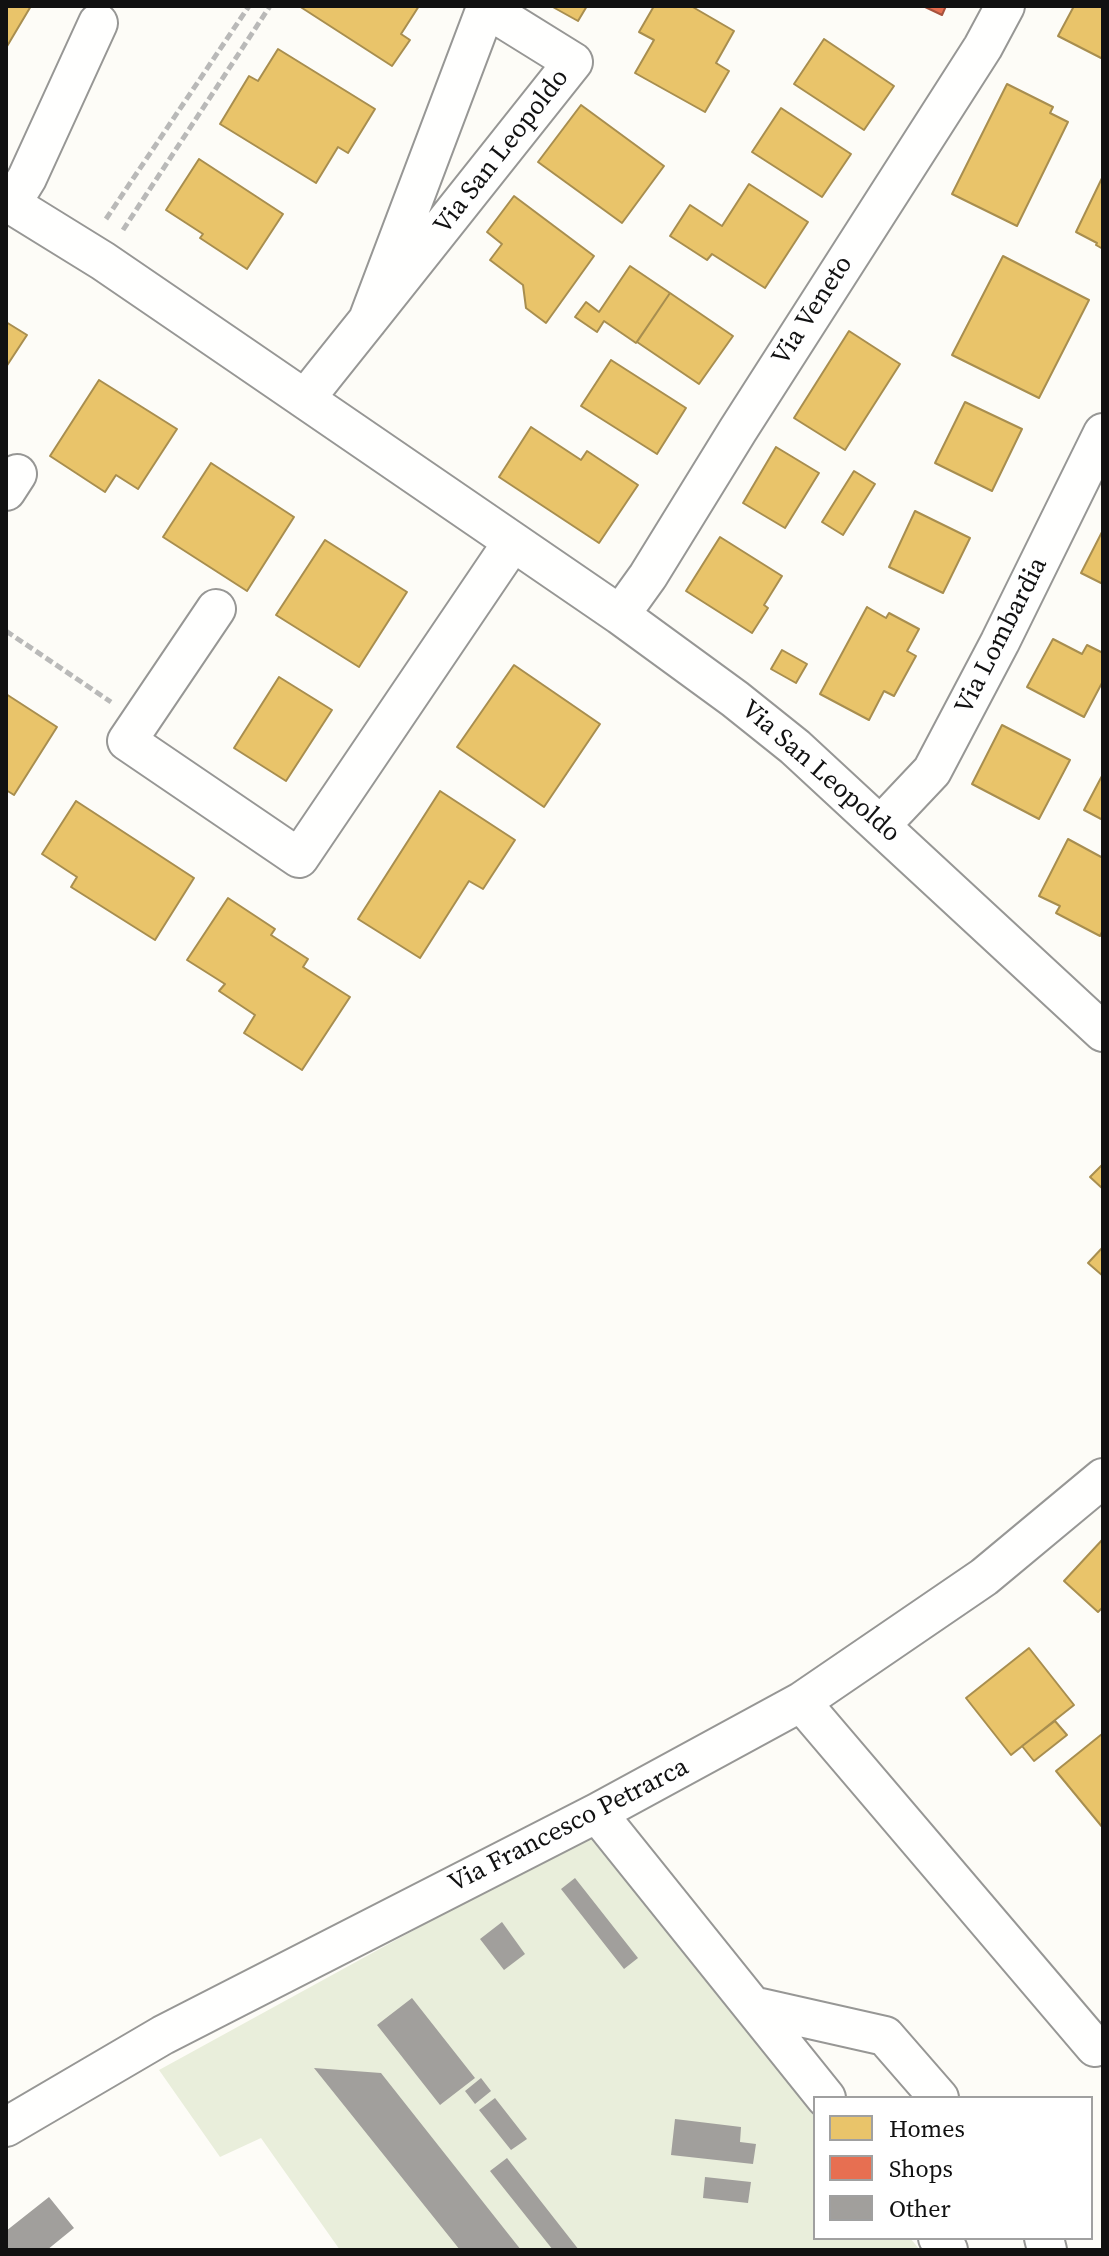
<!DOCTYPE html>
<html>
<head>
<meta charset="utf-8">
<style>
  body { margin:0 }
  #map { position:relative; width:1109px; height:2256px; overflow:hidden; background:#fdfcf7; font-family:"Source Serif 4",serif }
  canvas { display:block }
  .frame { position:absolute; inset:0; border:8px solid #111; pointer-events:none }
  .legend { position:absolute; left:813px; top:2096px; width:280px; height:144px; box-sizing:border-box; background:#fff; border:2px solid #a0a0a0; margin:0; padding:10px 14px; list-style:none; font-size:24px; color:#111 }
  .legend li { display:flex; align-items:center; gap:16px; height:40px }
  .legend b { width:40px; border:2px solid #a0a0a0 }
</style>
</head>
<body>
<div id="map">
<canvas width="1109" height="2256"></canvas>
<div class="frame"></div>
<ul class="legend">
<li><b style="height:22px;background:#e9c46a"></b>Homes</li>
<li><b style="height:22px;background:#e76f51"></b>Shops</li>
<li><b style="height:22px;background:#a19f9c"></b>Other</li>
</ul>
</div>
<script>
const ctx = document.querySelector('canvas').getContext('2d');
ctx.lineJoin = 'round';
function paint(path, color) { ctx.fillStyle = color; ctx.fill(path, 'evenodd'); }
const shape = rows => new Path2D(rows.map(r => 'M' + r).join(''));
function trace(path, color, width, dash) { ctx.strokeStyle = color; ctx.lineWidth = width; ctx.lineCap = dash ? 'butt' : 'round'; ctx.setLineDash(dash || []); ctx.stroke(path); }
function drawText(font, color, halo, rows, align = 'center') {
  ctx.font = font + ' "Source Serif 4",serif'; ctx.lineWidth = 8; ctx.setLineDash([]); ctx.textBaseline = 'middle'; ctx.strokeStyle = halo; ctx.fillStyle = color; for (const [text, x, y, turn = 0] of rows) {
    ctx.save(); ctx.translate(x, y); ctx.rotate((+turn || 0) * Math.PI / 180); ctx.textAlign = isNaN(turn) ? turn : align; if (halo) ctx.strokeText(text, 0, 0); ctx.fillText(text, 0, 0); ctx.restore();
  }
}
const cemetery = shape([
  [591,1833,815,2117,815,2238,910,2238,920,2250,340,2250,261,2138,220,2157,159,2070]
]);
const homes = shape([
  [6,6,31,6,6,48,6,6],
  [299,6,419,6,401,34,410,40,392,66,299,6],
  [551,6,587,6,578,21,551,6],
  [654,6,691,6,734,31,716,63,729,71,705,112,635,73,654,40,639,32,654,6],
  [1074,6,1103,6,1103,59,1058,36,1074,6],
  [824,39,894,86,864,130,794,84,824,39],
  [278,49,375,109,348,153,338,147,316,183,220,124,249,76,258,81,278,49],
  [1007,84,1053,107,1050,113,1068,122,1017,226,952,194,1007,84],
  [581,105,664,166,622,223,538,162,581,105],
  [781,108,851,154,822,197,752,152,781,108],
  [199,159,283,214,247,269,200,238,203,234,166,210,199,159],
  [1103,176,1103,249,1096,245,1097,243,1076,232,1103,176],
  [749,184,808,222,765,288,712,254,707,260,670,236,690,205,722,226,749,184],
  [514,196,594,256,546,323,526,308,523,285,490,260,502,244,487,232,514,196],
  [1003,256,1089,300,1039,398,952,355,1003,256],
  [630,266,670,293,636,343,604,321,597,332,575,317,586,302,599,312,630,266],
  [670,293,733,336,699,384,637,342,670,293],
  [6,322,27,335,6,367,6,322],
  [849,331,900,364,845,450,794,418,849,331],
  [611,360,686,408,657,454,581,406,611,360],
  [99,380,177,429,138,489,116,475,105,492,50,456,99,380],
  [965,402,1022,429,992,491,935,463,965,402],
  [531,427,581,460,587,451,638,485,599,543,499,477,531,427],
  [776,447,819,473,785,528,743,503,776,447],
  [211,463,294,517,247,591,163,537,211,463],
  [854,471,875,484,843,535,822,522,854,471],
  [915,511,970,538,943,593,889,567,915,511],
  [1103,530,1103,584,1081,573,1103,530],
  [720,537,782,576,764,605,768,608,752,633,686,591,720,537],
  [325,540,407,592,359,667,276,615,325,540],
  [867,607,886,618,889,613,919,629,907,651,916,656,894,696,884,691,869,720,820,694,867,607],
  [1053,639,1082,654,1087,645,1103,653,1103,681,1084,717,1027,687,1053,639],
  [782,650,807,664,796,683,771,669,782,650],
  [514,665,600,724,544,807,457,747,514,665],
  [279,677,332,710,286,781,234,748,279,677],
  [6,694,57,727,14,795,6,790,6,694],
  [1002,725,1070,760,1039,819,972,784,1002,725],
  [1103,774,1103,820,1084,810,1103,774],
  [440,791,515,840,483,889,469,881,420,958,358,919,440,791],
  [76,801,194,878,155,940,71,887,77,877,42,854,76,801],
  [1068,839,1103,858,1103,930,1100,936,1056,913,1060,906,1039,896,1068,839],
  [228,898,275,929,271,935,308,959,303,967,350,997,302,1070,244,1033,255,1015,219,991,225,984,187,960,228,898],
  [1103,1164,1103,1189,1090,1177,1103,1164],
  [1103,1247,1103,1276,1088,1263,1103,1247],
  [1103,1539,1103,1607,1098,1612,1064,1581,1103,1539],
  [1029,1648,1074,1705,1011,1755,966,1698,1029,1648],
  [1055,1721,1067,1735,1034,1761,1022,1746,1055,1721],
  [1102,1734,1103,1736,1103,1828,1056,1771,1102,1734]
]);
const shops = shape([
  [923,6,946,6,942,15,923,6]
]);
const building = shape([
  [575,1878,638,1958,624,1969,561,1889],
  [502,1922,525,1954,504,1970,480,1939],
  [412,1998,475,2078,440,2105,377,2025],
  [314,2068,381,2073,521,2250,460,2250],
  [481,2078,491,2091,475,2104,465,2091],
  [495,2098,527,2139,511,2150,479,2110],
  [675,2119,741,2127,740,2142,756,2144,753,2164,671,2155],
  [507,2158,579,2250,553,2250,490,2171],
  [705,2177,751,2182,748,2203,703,2198],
  [49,2197,74,2228,47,2250,6,2250,6,2231]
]);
const path = shape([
  [106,219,249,6],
  [123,230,270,6],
  [6,631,111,702]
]);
const minor = shape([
  [6,201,103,261,242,356,620,615,735,699,795,747,1103,1032],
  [11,204,27,178,98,23],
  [305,399,324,375,368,320,573,62,486,8,368,320],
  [6,491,17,474],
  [216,609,127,741,299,858,512,543],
  [620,615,648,576,738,430,983,47,1005,6],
  [881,825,932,771,1000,642,1103,433],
  [801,1702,1095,2047],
  [597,1813,826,2098],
  [752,2006,885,2036,939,2098],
  [6,2127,163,2035,597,1813,801,1702,984,1577,1103,1478],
  [938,2238,948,2250],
  [1044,2238,1047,2250]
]);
const streetNames = [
  ["Via San Leopoldo",502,152,-52],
  ["Via Veneto",813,311,-57],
  ["Via Lombardia",1002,636,-63],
  ["Via San Leopoldo",820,772,41],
  ["Via Francesco Petrarca",569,1826,-27]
];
paint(cemetery, '#e9eedb');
paint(homes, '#e9c46a');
trace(homes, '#a88e4f', 2);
paint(shops, '#e76f51');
trace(shops, '#a7533e', 2);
paint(building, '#a19f9c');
trace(minor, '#979795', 42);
trace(path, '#b9b9b8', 5, [8, 4]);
trace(minor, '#fffffe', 38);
drawText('26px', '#111', '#fff', streetNames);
</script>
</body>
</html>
